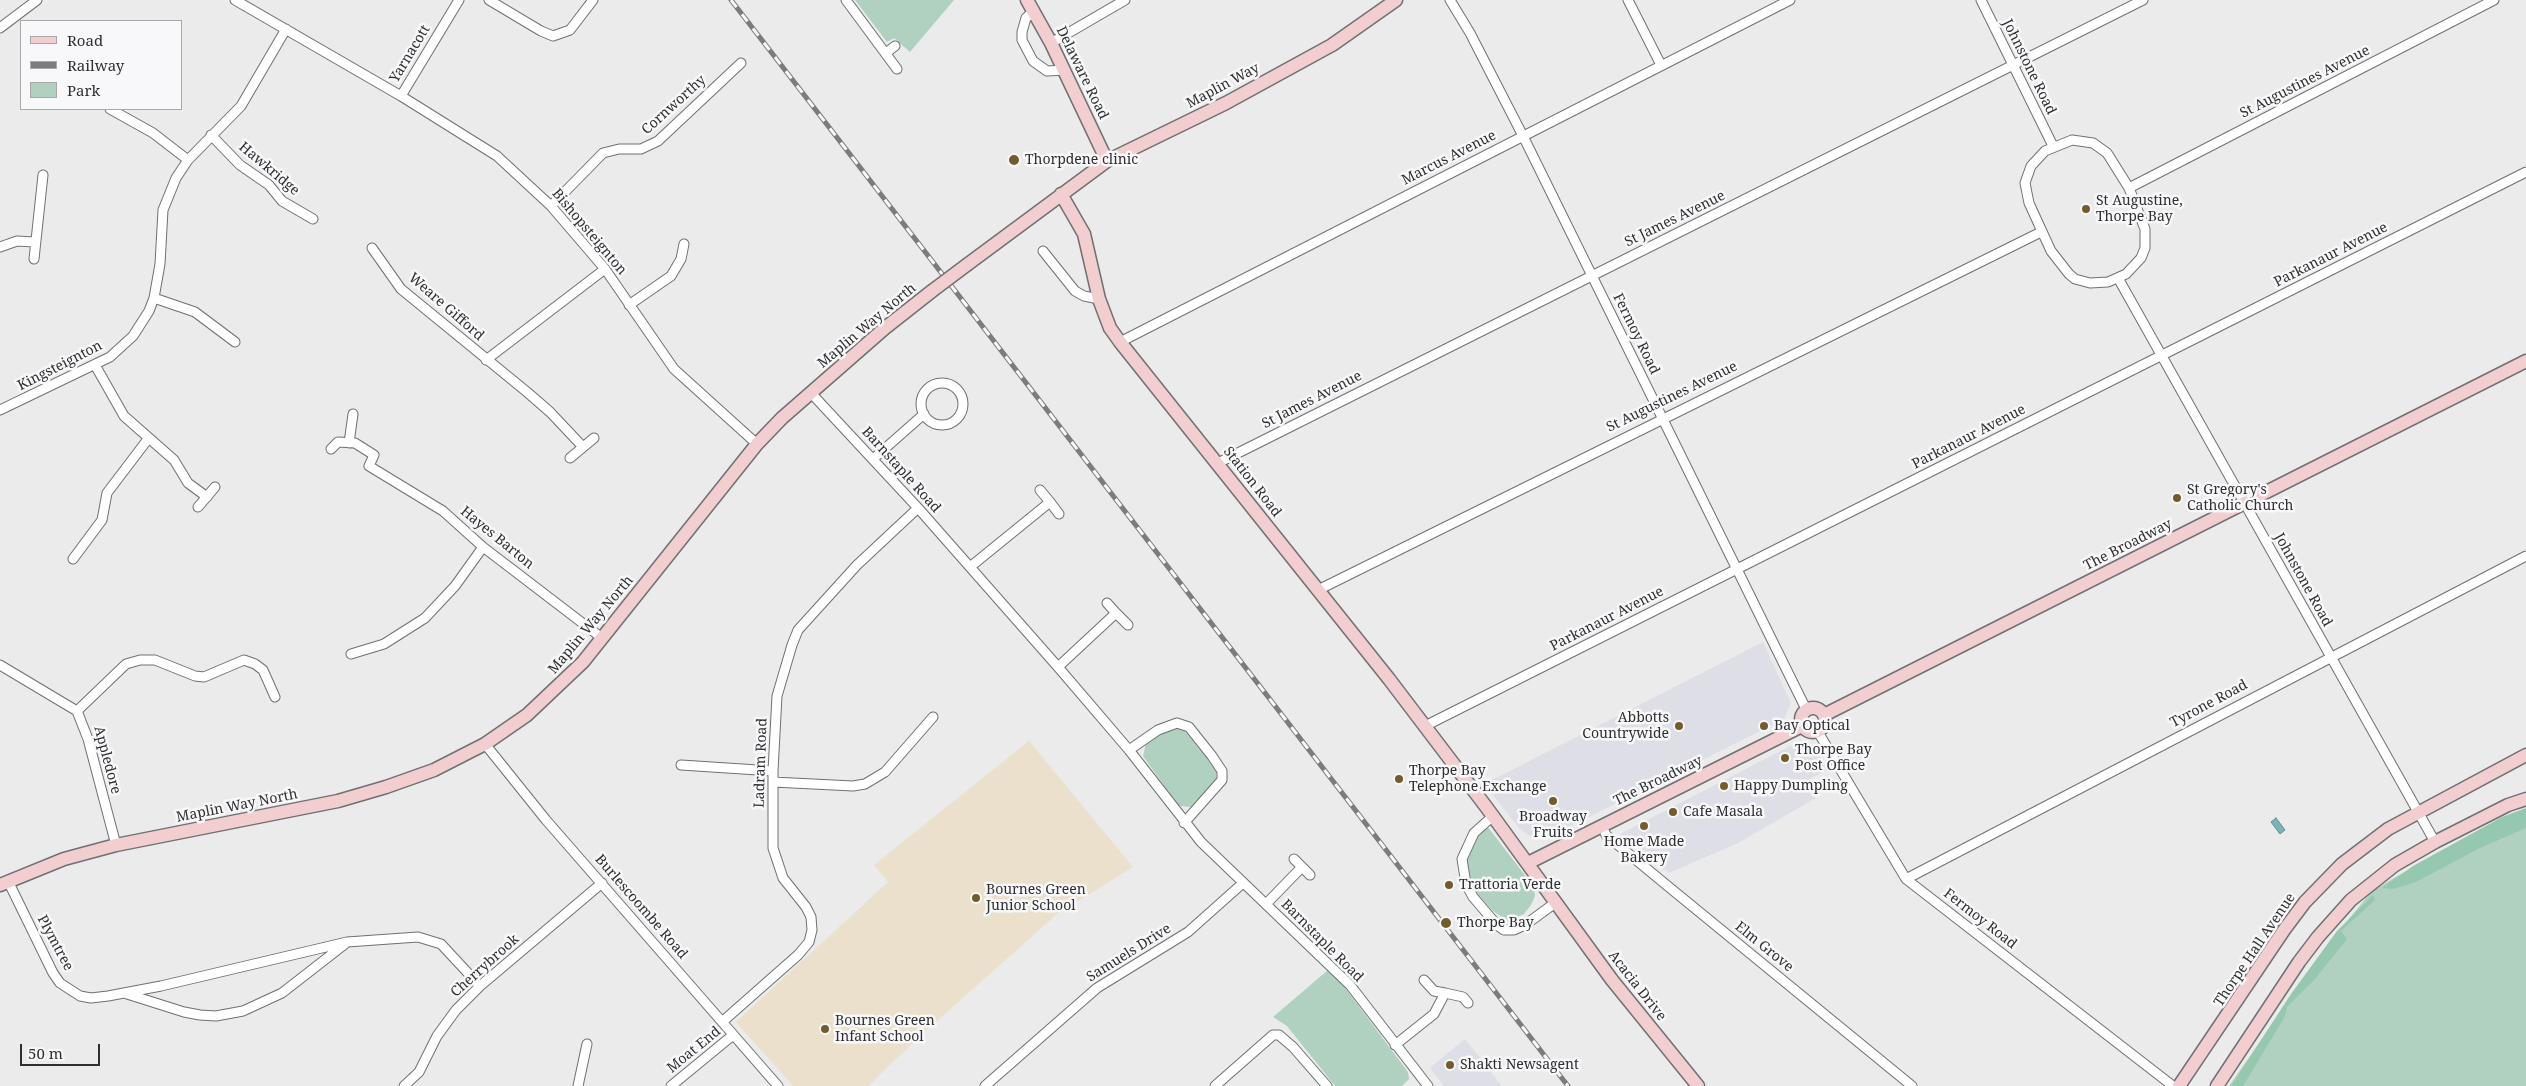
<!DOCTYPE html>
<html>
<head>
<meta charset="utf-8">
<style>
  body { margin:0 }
  #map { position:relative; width:2526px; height:1086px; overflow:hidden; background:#ebebec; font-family:"Noto Serif",serif }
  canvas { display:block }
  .legend { position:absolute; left:20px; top:20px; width:162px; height:90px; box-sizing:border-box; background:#f8f8fa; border:1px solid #a8a8a9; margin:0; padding:6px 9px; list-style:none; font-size:15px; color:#2f2f30 }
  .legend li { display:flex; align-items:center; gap:10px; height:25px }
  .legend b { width:25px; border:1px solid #a8a8a9 }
  .scale { position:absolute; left:20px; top:1044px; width:80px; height:22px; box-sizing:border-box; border:2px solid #2f2f30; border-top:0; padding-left:6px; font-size:15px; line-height:18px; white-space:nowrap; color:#2f2f30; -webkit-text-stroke:4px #f8f8fa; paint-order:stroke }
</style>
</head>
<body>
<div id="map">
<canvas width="2526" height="1086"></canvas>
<ul class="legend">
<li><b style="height:6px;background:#f3ced0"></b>Road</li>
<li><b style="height:6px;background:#7c7c7d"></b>Railway</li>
<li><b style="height:14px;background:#b0d1c0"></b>Park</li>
</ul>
<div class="scale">50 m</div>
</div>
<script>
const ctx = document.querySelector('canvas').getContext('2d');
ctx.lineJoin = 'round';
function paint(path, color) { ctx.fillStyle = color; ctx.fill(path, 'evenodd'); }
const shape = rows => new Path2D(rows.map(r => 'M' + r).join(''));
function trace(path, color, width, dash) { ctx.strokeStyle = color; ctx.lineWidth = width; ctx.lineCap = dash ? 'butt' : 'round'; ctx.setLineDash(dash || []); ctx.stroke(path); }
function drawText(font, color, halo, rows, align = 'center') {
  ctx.font = font + ' "Noto Serif",serif'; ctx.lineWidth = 5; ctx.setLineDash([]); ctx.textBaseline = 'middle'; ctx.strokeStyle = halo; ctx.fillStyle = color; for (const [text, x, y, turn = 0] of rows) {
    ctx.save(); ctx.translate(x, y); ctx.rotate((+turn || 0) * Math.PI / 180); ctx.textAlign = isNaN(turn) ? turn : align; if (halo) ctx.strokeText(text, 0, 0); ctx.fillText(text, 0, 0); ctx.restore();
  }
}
const built = shape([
  [1763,642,1791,703,1784,719,1551,836,1532,838,1519,828,1484,784],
  [1790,746,1819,752,1829,769,1808,780,1816,798,1738,843,1669,873,1620,834],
  [1465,1039,1502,1086,1444,1086,1430,1068]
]);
const education = shape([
  [1029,741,1133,867,1056,915,920,1036,868,1086,793,1086,736,1022,888,882,874,865]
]);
const green = shape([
  [855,0,954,0,910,52,894,38,887,42],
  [1170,728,1178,728,1184,730,1217,771,1216,782,1192,807,1180,806,1177,804,1143,756,1146,743],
  [2526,809,2526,1086,2229,1086,2330,942,2371,892,2397,876],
  [1487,826,1534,887,1535,896,1531,905,1524,914,1508,921,1493,911,1472,888,1464,865,1474,837],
  [1328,970,1337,977,1408,1072,1409,1079,1402,1086,1335,1086,1287,1026,1273,1017]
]);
const forest = shape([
  [2526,808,2526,828,2480,848,2416,882,2393,889,2382,888,2413,866,2502,817],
  [2373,895,2375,900,2341,931,2347,939,2315,979,2287,1007,2285,1016,2243,1086,2231,1086,2291,994,2337,931]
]);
const water = shape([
  [2276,818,2285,830,2280,834,2271,822,2276,818]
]);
const street = shape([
  [235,0,401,96,497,156,551,206,605,269,674,369,757,444],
  [489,0,541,31,553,36,570,30,593,0],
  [846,0,897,69],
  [1450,0,1470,33,1523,136,1806,709],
  [1628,0,1661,65],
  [1981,0,2053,146],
  [1034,11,1026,18,1022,32,1022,40,1033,61,1047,71,1065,70],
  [0,28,37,0],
  [1051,43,1125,0],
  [886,53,895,46],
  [401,96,459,0],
  [110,109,153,133,188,160],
  [211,135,240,165,269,185,282,201,313,219],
  [2072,140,2093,143,2107,153,2129,188,2145,229,2145,248,2141,258,2126,274,2108,282,2090,283,2075,279,2069,274,2051,251,2029,203,2025,183,2031,166,2045,151,2072,140],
  [2129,188,2494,0],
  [551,206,603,153,619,149,641,149,658,141,741,63],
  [0,247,17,241,34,242],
  [372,248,401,289,527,392,550,412,583,447],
  [1043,251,1075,291,1084,296,1099,299],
  [34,259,43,175],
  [2118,278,2435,842],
  [154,298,195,312,235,342],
  [629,305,671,276,681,259,684,244],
  [1120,342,1790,0],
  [486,360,605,269],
  [95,365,124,416,174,460,188,483,207,497],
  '921 404a21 21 0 1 1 42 0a21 21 0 1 1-42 0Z',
  [811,393,918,508,1058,667,1129,750,1201,842,1350,985,1428,1086],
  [0,410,110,357,133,336,149,311,154,298,160,264,163,210,176,178,188,160,241,106,286,29],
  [349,443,353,414],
  [331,449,338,442,355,443,374,455,369,466,443,511,483,547,602,638],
  [570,458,594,438],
  [873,459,924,414],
  [1218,463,2143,0],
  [1050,502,1059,514],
  [198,507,215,487],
  [73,559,102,520,107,493,148,439],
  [970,567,1050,502,1040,490],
  [1318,590,2041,232],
  [1116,613,1128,625],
  [351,654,384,644,425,618,455,586,483,547],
  [0,665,77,711,88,739,116,845],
  [1058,667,1116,613,1107,603],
  [77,711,126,664,140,660,155,660,195,676,204,677,244,660,255,664,263,670,275,697],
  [1425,726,2526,172],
  [1818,732,1906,879,2173,1086],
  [485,744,546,820,778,1086],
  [1129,750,1158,730,1177,723,1189,727,1212,756,1222,771,1222,780,1184,823],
  [681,765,773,771],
  [773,782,853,786,865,784,885,772,933,717],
  [1493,816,1474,833,1462,859,1466,884,1473,897,1497,925,1504,930,1514,930,1525,925,1555,903],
  [1602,826,1606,835,1664,883,1912,1086],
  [1294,859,1302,867],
  [1906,879,2526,556],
  [8,881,53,973,60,983,80,996,91,998,108,996,161,986,347,942,418,937,441,944,480,986],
  [1266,904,1302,867,1310,875],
  [1445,993,1463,997,1468,1003],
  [127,994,184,1012,200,1015,216,1016,243,1011,282,993,345,944],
  [722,1022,798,955,809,942,812,930,811,917,806,907,783,878,773,848,773,771,777,696,792,645,798,630,857,565,918,508],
  [1395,1045,1434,1014,1445,993,1434,991,1424,980],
  [404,1086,419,1072,437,1036,456,1010,480,986,602,883],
  [578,1086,587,1044],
  [671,1086,733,1035],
  [985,1086,1097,988,1188,932,1243,883],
  [1215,1086,1273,1035,1279,1035,1293,1047,1327,1086]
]);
const secondary = shape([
  [1027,0,1051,43,1107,161],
  [1061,194,1084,234,1099,299,1110,328,1120,342,1389,679,1487,808,1612,980,1698,1086],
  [968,264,1107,161,1226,103,1332,45,1396,0],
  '1801 720a12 12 0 1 1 24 0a12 12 0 1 1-24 0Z',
  [1824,715,2526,361],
  [1528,863,1802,726],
  [0,885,64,859,116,845,338,801,386,787,434,770,485,744,527,715,583,662,757,444,782,418,885,328,932,291],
  [2179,1086,2284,930,2305,902,2342,864,2388,829,2526,755],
  [2217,1086,2299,962,2318,937,2351,900,2395,865,2435,842,2508,805,2526,799]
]);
const rail = shape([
  [731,0,1568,1086]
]);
const secondaryBridge = shape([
  [932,291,968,264]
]);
const markers = [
  [1014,160,6,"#745b2c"],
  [2086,209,5,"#745b2c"],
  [2177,498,5,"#745b2c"],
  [1679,726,5,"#745b2c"],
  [1764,726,5,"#745b2c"],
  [1785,758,5,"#745b2c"],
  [1399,779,5,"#745b2c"],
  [1724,786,5,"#745b2c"],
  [1553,801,5,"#745b2c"],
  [1673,812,5,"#745b2c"],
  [1644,826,5,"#745b2c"],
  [1449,885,5,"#745b2c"],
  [976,898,5,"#745b2c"],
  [1446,923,6,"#745b2c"],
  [825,1029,5,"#745b2c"],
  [1450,1065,5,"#745b2c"]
];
const streetNames = [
  ["Yarnacott",410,54,-59],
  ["Johnstone Road",2029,67,64],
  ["Delaware Road",1082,73,64],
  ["St Augustines Avenue",2305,82,-27],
  ["Maplin Way",1223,86,-28],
  ["Cornworthy",674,105,-42],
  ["Marcus Avenue",1449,158,-27],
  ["Hawkridge",269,169,40],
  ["St James Avenue",1675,219,-26],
  ["Bishopsteignton",589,232,50],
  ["Parkanaur Avenue",2331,255,-27],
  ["Weare Gifford",446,307,41],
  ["Maplin Way North",867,326,-40],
  ["Fermoy Road",1636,334,64],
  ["Kingsteignton",60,366,-27],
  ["St Augustines Avenue",1672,397,-26],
  ["St James Avenue",1312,400,-27],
  ["Parkanaur Avenue",1969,437,-27],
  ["Barnstaple Road",901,470,48],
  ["Station Road",1252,482,52],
  ["Hayes Barton",497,538,39],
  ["The Broadway",2128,545,-27],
  ["Johnstone Road",2303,580,61],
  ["Parkanaur Avenue",1607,619,-27],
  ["Maplin Way North",591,625,-50],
  ["Tyrone Road",2209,704,-28],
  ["Appledore",107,760,75],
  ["Ladram Road",761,763,-88],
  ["The Broadway",1658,781,-26],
  ["Maplin Way North",237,806,-11],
  ["Burlescoombe Road",641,907,49],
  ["Fermoy Road",1980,919,38],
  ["Barnstaple Road",1322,941,45],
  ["Plymtree",55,943,62],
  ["Elm Grove",1764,947,39],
  ["Thorpe Hall Avenue",2255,950,-56],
  ["Samuels Drive",1129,953,-32],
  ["Cherrybrook",485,966,-42],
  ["Acacia Drive",1637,986,52],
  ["Moat End",694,1050,-39]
];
const poiNames = [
  ["Thorpdene clinic",1025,160],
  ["St Augustine,",2096,201],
  ["Thorpe Bay",2096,217],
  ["St Gregory's",2187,490],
  ["Catholic Church",2187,506],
  ["Abbotts",1669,718,"right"],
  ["Countrywide",1669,734,"right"],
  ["Bay Optical",1774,726],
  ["Thorpe Bay",1795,750],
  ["Post Office",1795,766],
  ["Thorpe Bay",1409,771],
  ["Telephone Exchange",1409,787],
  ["Happy Dumpling",1734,786],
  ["Cafe Masala",1683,812],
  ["Broadway",1553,817,"center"],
  ["Fruits",1553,833,"center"],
  ["Home Made",1644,842,"center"],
  ["Bakery",1644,858,"center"],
  ["Trattoria Verde",1459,885],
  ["Bournes Green",986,890],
  ["Junior School",986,906],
  ["Thorpe Bay",1457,923],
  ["Bournes Green",835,1021],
  ["Infant School",835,1037],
  ["Shakti Newsagent",1460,1065]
];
paint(built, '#dedee7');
paint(education, '#eae0cb');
paint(green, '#b0d1c0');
paint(forest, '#96c8af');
paint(water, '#78b4ba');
trace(water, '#628c91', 1);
trace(street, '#707072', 11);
trace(secondary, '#707072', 15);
trace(street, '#fff', 9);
trace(secondary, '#f3ced0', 12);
trace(rail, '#7c7c7d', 5);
trace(rail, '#f8f8fa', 3, [9]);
trace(secondaryBridge, '#707072', 15, []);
trace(secondaryBridge, '#f3ced0', 12);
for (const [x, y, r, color] of markers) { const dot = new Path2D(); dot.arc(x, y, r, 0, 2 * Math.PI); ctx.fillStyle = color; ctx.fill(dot); trace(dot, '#f8f8fa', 2); }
drawText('14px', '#2f2f30', '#f8f8fa', streetNames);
drawText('14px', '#2f2f30', '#f8f8fa', poiNames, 'left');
</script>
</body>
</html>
